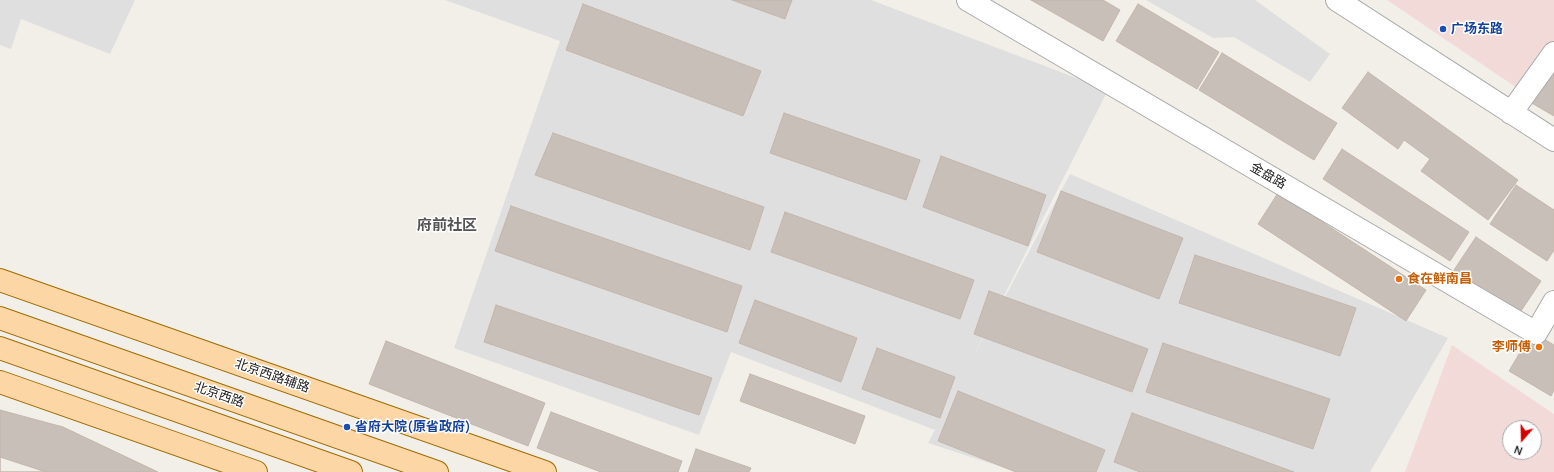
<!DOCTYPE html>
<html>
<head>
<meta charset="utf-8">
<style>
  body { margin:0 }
  #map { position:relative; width:1554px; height:472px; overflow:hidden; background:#f2efe9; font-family:Manrope,sans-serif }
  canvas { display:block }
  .north { position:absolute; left:1502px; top:420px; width:40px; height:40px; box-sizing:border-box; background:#fff; border:1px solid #a7a7a7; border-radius:50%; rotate:200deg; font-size:11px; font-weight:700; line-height:16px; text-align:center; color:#222 }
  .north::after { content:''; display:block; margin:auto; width:14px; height:18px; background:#d40000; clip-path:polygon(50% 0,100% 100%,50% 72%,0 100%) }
</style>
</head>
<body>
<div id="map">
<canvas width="1554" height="472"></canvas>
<div class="north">N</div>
</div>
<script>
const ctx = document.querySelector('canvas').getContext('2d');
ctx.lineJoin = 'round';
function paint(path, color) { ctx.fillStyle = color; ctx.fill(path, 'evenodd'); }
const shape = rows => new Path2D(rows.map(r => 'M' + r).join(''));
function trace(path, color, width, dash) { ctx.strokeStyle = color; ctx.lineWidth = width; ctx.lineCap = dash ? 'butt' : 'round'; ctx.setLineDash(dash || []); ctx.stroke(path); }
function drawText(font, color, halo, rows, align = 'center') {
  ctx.font = font + ' Manrope,"Noto Sans SC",sans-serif'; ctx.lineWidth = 3; ctx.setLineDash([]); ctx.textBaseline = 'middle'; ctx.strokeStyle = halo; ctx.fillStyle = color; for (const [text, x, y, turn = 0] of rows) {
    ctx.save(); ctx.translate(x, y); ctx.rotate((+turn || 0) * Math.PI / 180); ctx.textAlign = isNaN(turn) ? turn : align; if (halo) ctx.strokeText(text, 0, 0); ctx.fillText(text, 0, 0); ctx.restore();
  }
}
const residential = shape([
  [0,0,135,0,110,54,21,19,11,49,0,45],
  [445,0,871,0,1108,90,971,361,1070,174,1448,338,1370,472,1017,472,928,443,935,430,731,352,699,435,454,348,560,41],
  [1146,0,1255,0,1330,54,1310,82,1234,37,1213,38]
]);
const commercial = shape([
  [1387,0,1554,0,1554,113],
  [1452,345,1554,414,1554,472,1405,472],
  [1510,428,1534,428,1534,452,1510,452]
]);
const building = shape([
  [732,0,792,0,785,19,732,0],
  [1031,0,1103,0,1120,10,1103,41,1031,0],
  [583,4,761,71,743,116,566,50,583,4],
  [1138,4,1219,52,1197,89,1116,41,1138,4],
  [1222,53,1337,123,1314,160,1199,90,1222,53],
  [1554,67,1554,116,1530,102,1554,67],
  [1368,72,1518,180,1488,220,1421,171,1430,159,1404,140,1398,149,1342,108,1368,72],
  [784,113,920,160,906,200,770,153,784,113],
  [553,133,764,207,750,250,535,175,553,133],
  [1342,149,1469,232,1450,261,1323,179,1342,149],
  [941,156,1046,195,1028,246,923,207,941,156],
  [1516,185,1554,210,1554,250,1547,261,1490,224,1516,185],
  [1061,191,1183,238,1159,299,1037,252,1061,191],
  [1278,193,1426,290,1406,321,1258,224,1278,193],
  [511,206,742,286,727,332,495,251,511,206],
  [785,212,974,280,960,319,771,252,785,212],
  [1476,237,1541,281,1519,314,1454,270,1476,237],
  [1195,255,1356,308,1340,356,1179,303,1195,255],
  [989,291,1148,349,1132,392,974,334,989,291],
  [755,300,857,338,841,382,739,343,755,300],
  [496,305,712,378,699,415,484,342,496,305],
  [1532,332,1554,345,1554,390,1551,396,1509,371,1532,332],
  [386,341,545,403,528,446,369,384,386,341],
  [1163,343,1330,399,1313,449,1146,392,1163,343],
  [877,348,955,377,940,418,862,389,877,348],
  [750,374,865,416,855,444,740,401,750,374],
  [958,391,1105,450,1096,472,1016,472,938,441,958,391],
  [0,410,63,427,158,472,0,472,0,410],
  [551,412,682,461,678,472,601,472,537,448,551,412],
  [1132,413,1294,472,1140,472,1114,462,1132,413],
  [696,449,751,468,749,472,688,472,696,449],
  [0,457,46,472,0,472,0,457]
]);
const minor = shape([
  [968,0,1536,333,1554,302],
  [1337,0,1554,140],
  [1511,113,1554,53]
]);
const major = shape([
  [0,280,545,472],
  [0,318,437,472],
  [0,348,351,472],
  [0,382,256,472]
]);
const markers = [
  [1443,29,4,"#1a4fb4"],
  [1399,279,4,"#e8710a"],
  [1539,347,4,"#e8710a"],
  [347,427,4,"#1a4fb4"]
];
const transitNames = [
  ["广场东路",1451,29],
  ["省府大院(原省政府)",355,427]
];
const streetNames = [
  ["金盘路",1268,176,30],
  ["北京西路辅路",272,376,19],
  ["北京西路",219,395,19]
];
const foodNames = [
  ["食在鲜南昌",1407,279],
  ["李师傅",1531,347,"right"]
];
const quarterNames = [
  ["府前社区",447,226]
];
paint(residential, '#e0dfdf');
paint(commercial, '#f2dad9');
paint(building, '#c7bfb8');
trace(building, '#c4b6ab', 1);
trace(minor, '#a9a9a9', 24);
trace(major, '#a06b00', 24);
trace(minor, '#fff', 22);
trace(major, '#fcd6a4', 22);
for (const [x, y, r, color] of markers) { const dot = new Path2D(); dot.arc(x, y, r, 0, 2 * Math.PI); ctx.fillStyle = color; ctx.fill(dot); trace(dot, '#fff', 1.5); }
drawText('bold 13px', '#164399', '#fff', transitNames, 'left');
drawText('13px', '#222', '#fff', streetNames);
drawText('bold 13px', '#c56008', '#fff', foodNames, 'left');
drawText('bold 15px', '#555', '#fff', quarterNames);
</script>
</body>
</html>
